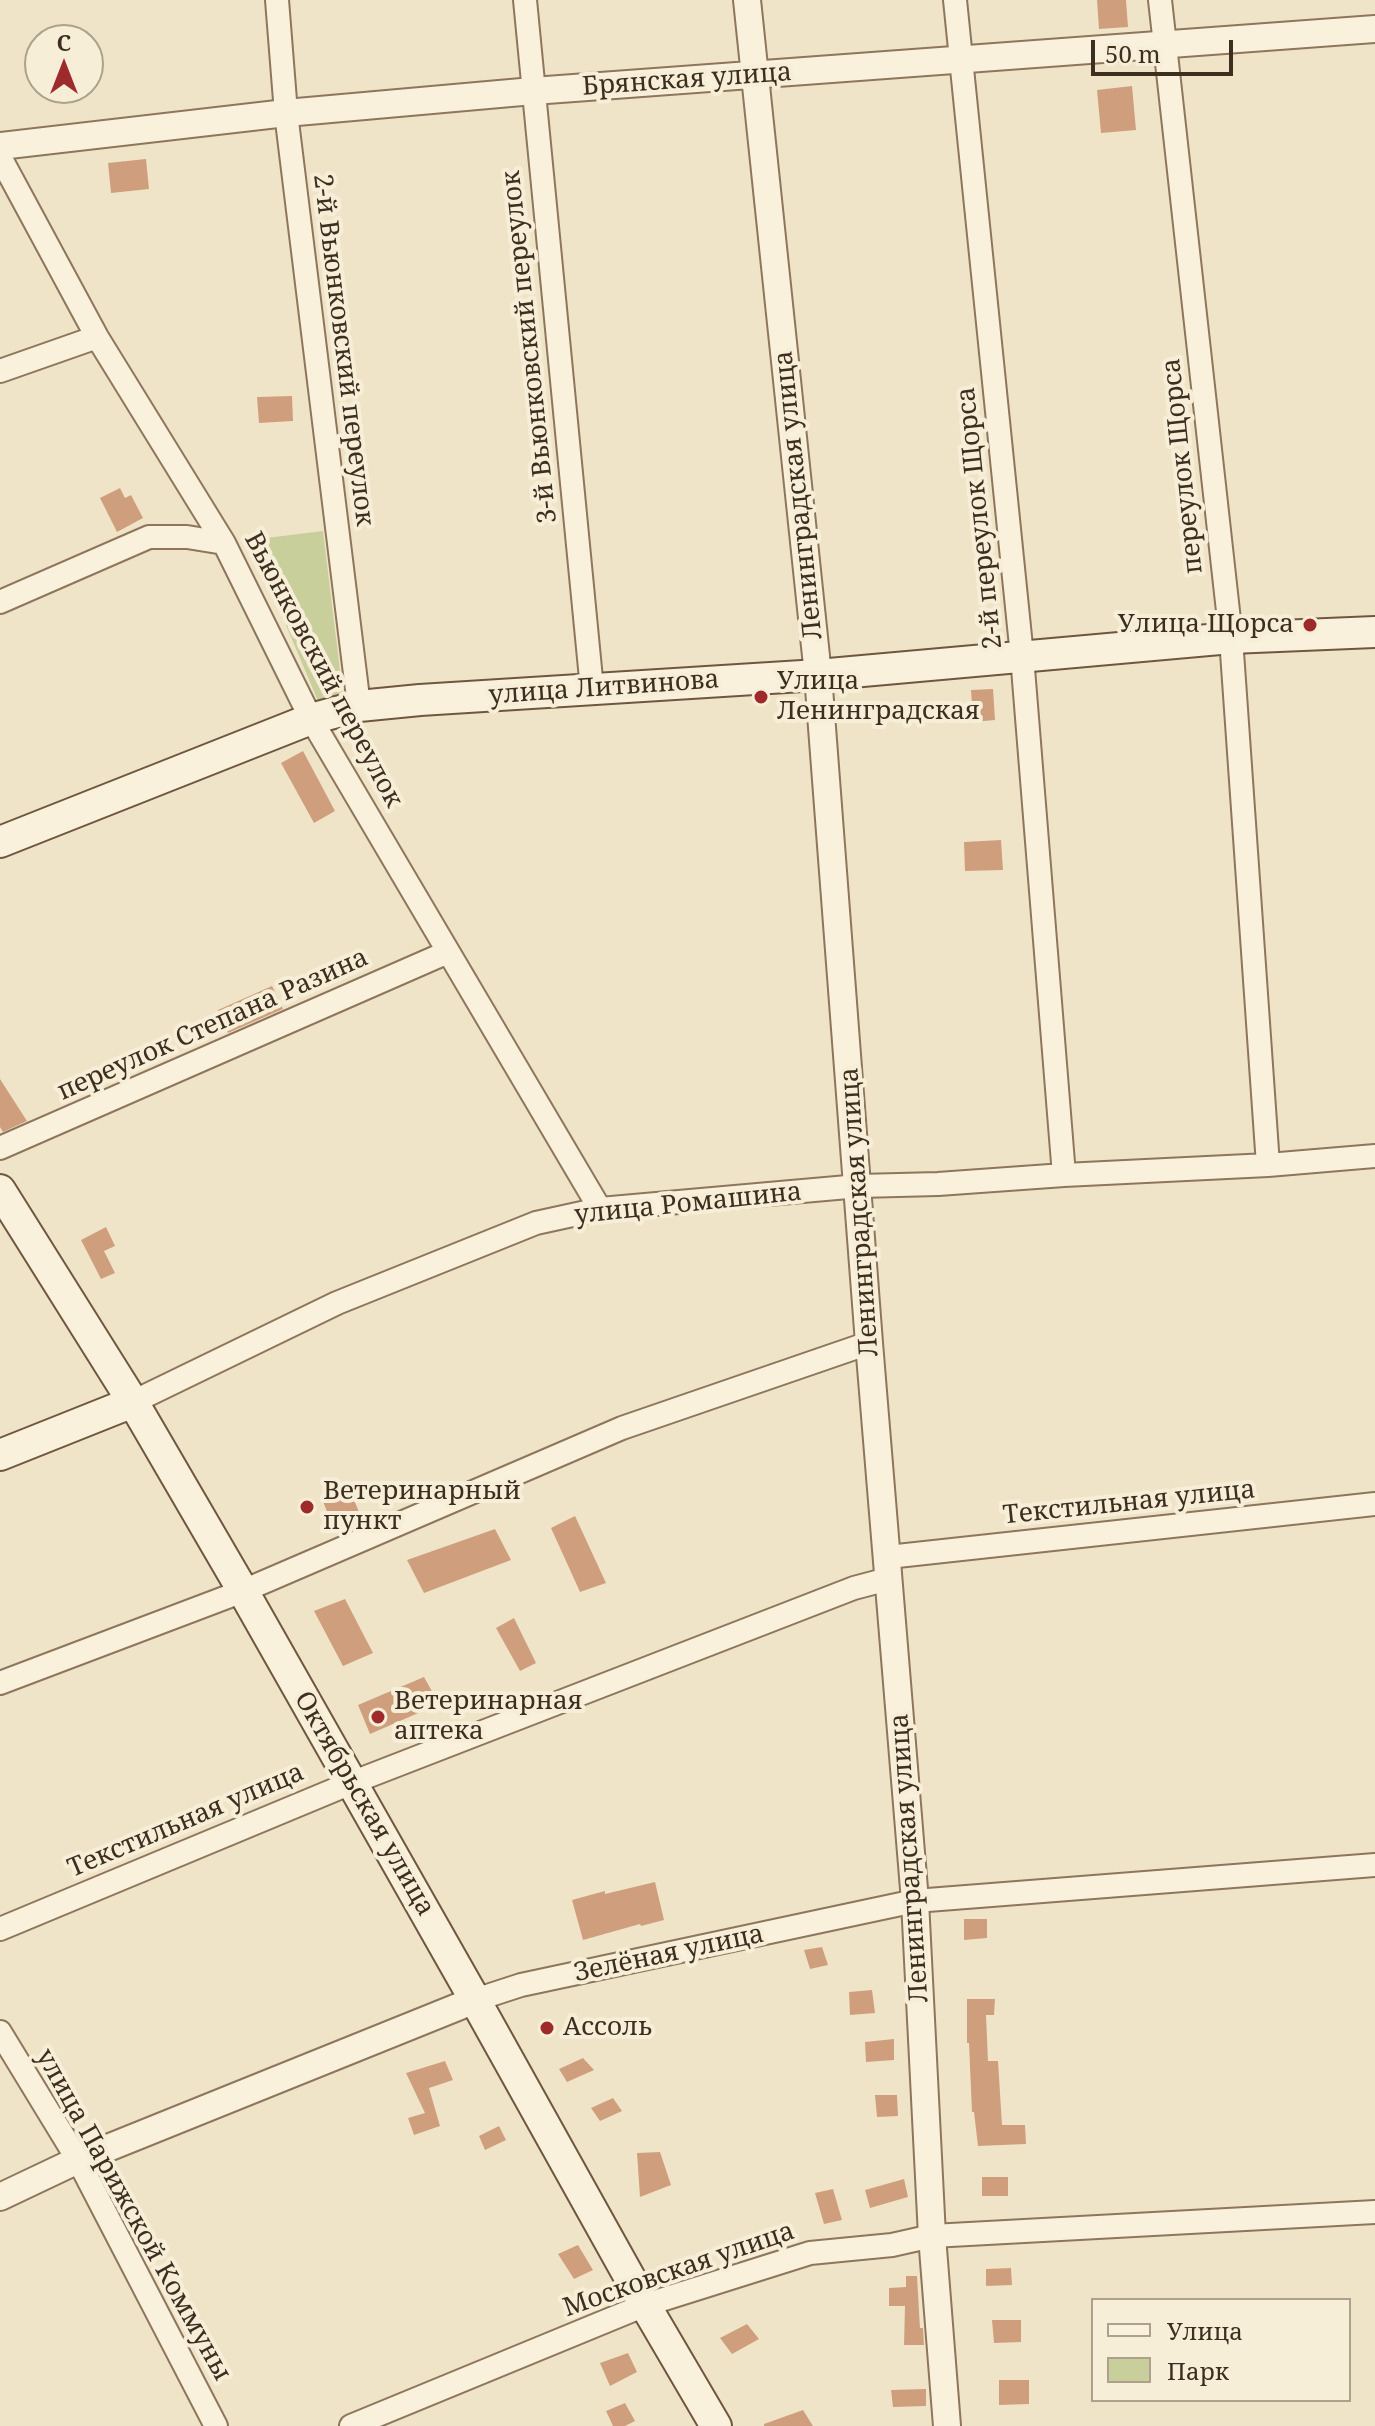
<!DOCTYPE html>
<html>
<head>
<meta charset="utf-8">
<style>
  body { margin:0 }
  #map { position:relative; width:1375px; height:2426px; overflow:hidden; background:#f0e4c8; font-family:"Noto Serif",serif }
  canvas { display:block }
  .legend { position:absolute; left:1091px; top:2298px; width:260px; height:104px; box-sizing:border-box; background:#f7eed8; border:2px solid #ada18e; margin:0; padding:10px 14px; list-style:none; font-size:24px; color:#3d2e20 }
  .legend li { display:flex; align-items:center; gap:16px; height:40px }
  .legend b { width:40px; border:2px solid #ada18e }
  .north { position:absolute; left:24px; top:24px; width:80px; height:80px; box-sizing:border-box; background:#f7eed8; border:2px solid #ada18e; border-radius:50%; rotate:0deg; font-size:22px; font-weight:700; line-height:32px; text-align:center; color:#3d2e20 }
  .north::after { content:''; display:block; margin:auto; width:28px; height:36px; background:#9e2a2b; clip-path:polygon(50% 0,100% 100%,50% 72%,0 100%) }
  .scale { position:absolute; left:1091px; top:40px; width:142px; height:36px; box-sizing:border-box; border:4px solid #3d2e20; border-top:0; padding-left:10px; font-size:24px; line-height:28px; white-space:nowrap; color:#3d2e20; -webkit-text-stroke:6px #f7eed8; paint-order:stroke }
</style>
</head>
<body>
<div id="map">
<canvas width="1375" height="2426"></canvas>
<ul class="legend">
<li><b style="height:10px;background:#faf1dc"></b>Улица</li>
<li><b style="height:22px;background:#c9cf9b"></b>Парк</li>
</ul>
<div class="north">С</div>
<div class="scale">50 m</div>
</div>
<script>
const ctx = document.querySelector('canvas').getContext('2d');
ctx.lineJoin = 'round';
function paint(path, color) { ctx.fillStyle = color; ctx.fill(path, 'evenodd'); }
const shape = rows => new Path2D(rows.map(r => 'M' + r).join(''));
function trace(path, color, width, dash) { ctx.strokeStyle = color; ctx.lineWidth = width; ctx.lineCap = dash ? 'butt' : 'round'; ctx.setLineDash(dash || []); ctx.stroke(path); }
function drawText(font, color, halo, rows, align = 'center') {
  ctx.font = font + ' "Noto Serif",serif'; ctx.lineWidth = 8; ctx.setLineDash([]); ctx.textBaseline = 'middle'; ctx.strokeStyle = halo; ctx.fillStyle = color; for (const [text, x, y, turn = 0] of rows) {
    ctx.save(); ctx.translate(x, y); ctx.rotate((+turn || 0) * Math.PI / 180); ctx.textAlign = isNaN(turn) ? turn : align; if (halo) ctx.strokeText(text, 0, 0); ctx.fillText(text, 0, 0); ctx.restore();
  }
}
const green = shape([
  [323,531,343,695,318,701,250,540]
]);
const building = shape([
  [1097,0,1126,0,1128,27,1099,29],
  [1132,86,1136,130,1101,133,1097,90],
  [146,159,149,189,111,193,108,163],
  [292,396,293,421,259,423,257,397],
  [120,488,125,498,131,495,143,518,117,532,100,498],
  [993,689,995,720,973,722,971,690],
  [303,751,335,811,314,823,281,763],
  [1001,840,1003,870,965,871,964,842],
  [272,986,283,1009,228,1033,218,1010],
  [0,1079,27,1121,3,1132,0,1127],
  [106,1227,115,1246,104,1251,115,1273,101,1279,81,1240],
  [348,1485,359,1512,332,1523,321,1497],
  [575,1516,606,1583,580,1592,551,1528],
  [495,1529,511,1560,424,1593,407,1560],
  [345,1599,373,1653,343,1666,314,1611],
  [514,1618,536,1663,520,1671,496,1628],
  [424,1677,439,1704,370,1734,358,1705],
  [655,1882,664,1920,641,1926,640,1924,583,1940,572,1900,605,1891,605,1894],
  [964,1919,987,1919,987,1938,964,1940],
  [822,1947,828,1965,810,1969,804,1950],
  [872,1990,875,2013,850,2015,849,1992],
  [967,1999,995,1999,994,2015,986,2015,988,2061,998,2061,1002,2125,1025,2125,1026,2144,978,2146,974,2112,972,2112,969,2043,967,2043],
  [894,2039,894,2060,866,2062,865,2042],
  [583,2058,594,2070,567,2082,559,2069],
  [445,2061,453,2080,429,2088,440,2126,414,2135,408,2118,425,2113,406,2073],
  [875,2095,897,2095,898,2116,877,2117],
  [613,2098,622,2111,600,2121,591,2108],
  [499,2126,506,2140,485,2150,479,2136],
  [660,2152,671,2185,640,2197,637,2153],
  [982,2177,1008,2177,1008,2196,982,2196],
  [904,2179,908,2197,870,2208,865,2190],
  [833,2189,842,2220,824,2224,815,2193],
  [578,2245,593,2270,574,2279,558,2254],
  [1011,2268,1012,2285,986,2286,986,2269],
  [906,2276,917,2276,920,2328,923,2328,924,2345,904,2345,905,2306,889,2306,889,2288,906,2287],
  [992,2320,1021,2320,1021,2342,994,2343],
  [747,2324,759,2339,732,2354,720,2338],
  [628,2353,637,2372,610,2386,600,2363],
  [999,2380,1029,2380,1029,2404,999,2405],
  [926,2389,926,2406,893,2407,891,2390],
  [625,2403,635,2421,625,2426,613,2426,606,2411],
  [803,2410,813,2426,764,2426,764,2424]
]);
const minor = shape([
  [277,0,286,113,359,706],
  [525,0,592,689],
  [955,0,1022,656,1064,1175],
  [1160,0,1231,638,1268,1165],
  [0,157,97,337,224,543,311,719,600,1209],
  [0,371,97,337],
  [0,602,149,537,187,537,224,543],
  [0,1148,448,952],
  [133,1402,337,1303,536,1223,600,1209,859,1186,938,1184,1064,1175,1268,1165,1375,1156],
  [888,1557,1375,1504],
  [0,1683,243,1591,622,1428,869,1343],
  [0,1929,351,1783,854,1588,888,1579],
  [475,2000,521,1985,915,1901,1375,1865],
  [0,2032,78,2160,216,2426],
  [351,2426,645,2305,810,2253,892,2245,932,2236,1375,2212]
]);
const tertiary = shape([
  [747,0,818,675,869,1343,915,1901,932,2236,947,2426],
  [0,146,286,113,533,91,1375,29],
  [0,2197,78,2160,475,2000]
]);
const secondary = shape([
  [0,842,311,719,359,706,420,700,818,675,1231,638,1375,632],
  [0,1190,133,1402,243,1591,475,2000,645,2305,716,2426],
  [0,1455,133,1402]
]);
const markers = [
  [1310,625,8,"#9e2a2b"],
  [761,697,8,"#9e2a2b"],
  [307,1507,8,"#9e2a2b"],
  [378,1717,8,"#9e2a2b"],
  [547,2028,8,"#9e2a2b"]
];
const streetNames = [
  ["Брянская улица",687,80,-4],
  ["3-й Вьюнковский переулок",530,347,-96],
  ["2-й Вьюнковский переулок",343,350,83],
  ["переулок Щорса",1183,466,-96],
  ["Ленинградская улица",799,495,-96],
  ["2-й переулок Щорса",980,518,-96],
  ["Вьюнковский переулок",323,670,62],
  ["улица Литвинова",604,688,-4],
  ["переулок Степана Разина",213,1025,-24],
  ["улица Ромашина",688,1204,-6],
  ["Ленинградская улица",860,1212,-94],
  ["Текстильная улица",1129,1503,-6],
  ["Октябрьская улица",364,1804,60],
  ["Текстильная улица",186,1821,-23],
  ["Ленинградская улица",910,1858,-94],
  ["Зелёная улица",669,1954,-12],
  ["улица Парижской Коммуны",133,2215,61],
  ["Московская улица",679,2270,-19]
];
const poiNames = [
  ["Улица Щорса",1294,625,"right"],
  ["Улица",777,682],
  ["Ленинградская",777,712],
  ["Ветеринарный",323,1492],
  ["пункт",323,1522],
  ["Ветеринарная",394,1702],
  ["аптека",394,1732],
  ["Ассоль",563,2028]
];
paint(green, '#c9cf9b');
paint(building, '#cf9f7d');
trace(minor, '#8d765c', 26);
trace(tertiary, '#8d765c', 30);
trace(secondary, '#6f573f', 34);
trace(minor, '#faf1dc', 22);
trace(tertiary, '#faf1dc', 26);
trace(secondary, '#faf1dc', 30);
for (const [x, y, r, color] of markers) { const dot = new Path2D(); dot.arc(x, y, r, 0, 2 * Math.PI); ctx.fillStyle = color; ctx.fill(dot); trace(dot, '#f7eed8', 3); }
drawText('26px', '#3d2e20', '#f7eed8', streetNames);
drawText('26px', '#3d2e20', '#f7eed8', poiNames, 'left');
</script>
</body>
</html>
